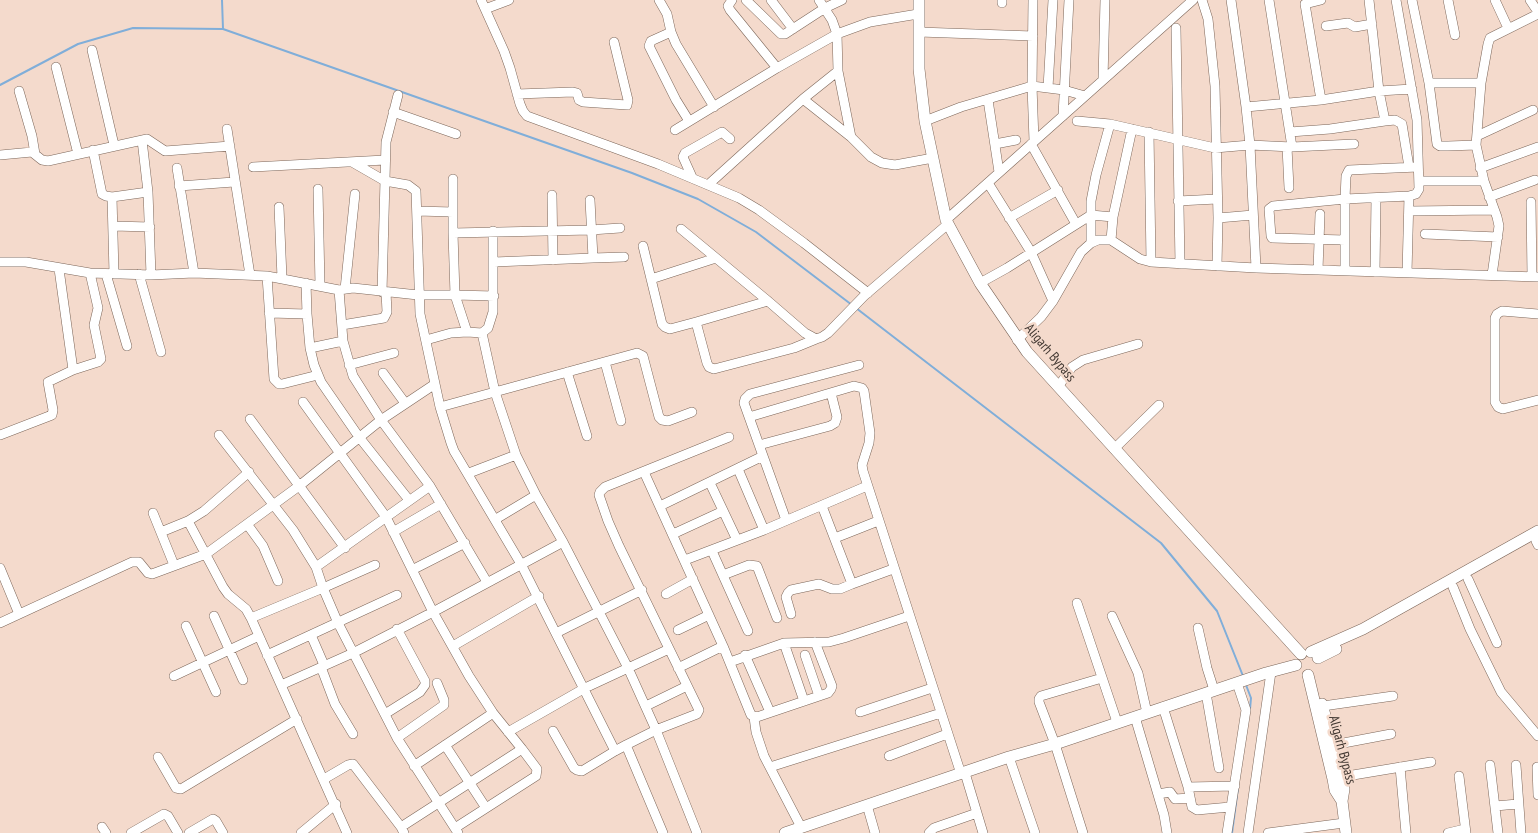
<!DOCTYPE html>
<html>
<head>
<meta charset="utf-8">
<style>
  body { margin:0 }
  canvas { display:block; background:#f4dacc }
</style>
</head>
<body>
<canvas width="1538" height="833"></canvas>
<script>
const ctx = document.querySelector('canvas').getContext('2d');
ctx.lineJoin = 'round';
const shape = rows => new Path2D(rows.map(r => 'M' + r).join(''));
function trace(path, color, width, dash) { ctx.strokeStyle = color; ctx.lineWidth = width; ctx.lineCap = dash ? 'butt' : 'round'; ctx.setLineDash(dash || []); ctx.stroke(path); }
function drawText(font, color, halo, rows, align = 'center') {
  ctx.font = font + ' "PT Sans Narrow",sans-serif'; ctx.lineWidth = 5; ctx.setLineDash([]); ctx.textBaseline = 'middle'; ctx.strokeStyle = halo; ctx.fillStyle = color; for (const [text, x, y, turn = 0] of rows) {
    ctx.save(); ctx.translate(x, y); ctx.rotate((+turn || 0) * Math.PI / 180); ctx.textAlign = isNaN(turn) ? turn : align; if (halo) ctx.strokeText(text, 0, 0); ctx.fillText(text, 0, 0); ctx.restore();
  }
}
const stream = shape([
  [222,0,223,29],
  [0,85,78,44,133,28,223,29,632,173,698,199,756,232,852,305],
  [856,308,1161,543,1217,611,1243,676],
  [1246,685,1251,698,1250,709],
  [1232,833,1238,788]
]);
const minor = shape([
  [481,0,504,51,510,68,520,104,523,111,527,116,658,164,739,198,759,210,804,243,868,293],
  [659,0,667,14,671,32,676,44,714,107],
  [746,0,781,34,785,34,825,8,842,0],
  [771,0,793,29],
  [819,0,832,20,837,34,870,22,918,14],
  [1002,0,1002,3],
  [1202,0,1208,19,1215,86,1218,218,1217,266],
  [1231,0,1246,107],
  [1269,0,1292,147],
  [1321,0,1305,4,1321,100],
  [1369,0,1379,91,1385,121,1395,120,1402,124,1409,167],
  [1396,0,1417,120,1419,189,1416,194,1409,196,1345,199,1346,176,1349,170,1418,167],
  [1412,0,1429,83,1437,144,1440,146,1448,146,1476,145],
  [1448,0,1455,35],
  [1495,0,1508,28],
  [1530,0,1538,12],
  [485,9,509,0],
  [1326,26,1348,23,1355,27,1372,24],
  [1176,28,1180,264],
  [671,32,651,41,649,46,676,100,689,121],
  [919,32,1033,36],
  [92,50,114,145],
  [56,67,78,154],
  [838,71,851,137],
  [1103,80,1105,0],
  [1429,83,1481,83],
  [1048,88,1053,0],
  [19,91,32,136,35,154],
  [517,94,573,92,577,93,579,100,583,102,627,105,628,100,614,42],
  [803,99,851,137,871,157,882,163,895,165,933,158],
  [988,100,999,172],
  [393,112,456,134],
  [1063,116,1069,0],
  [925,121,961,107,1032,86,1033,0],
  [1077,121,1110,124,1215,148,1250,145,1292,147,1354,144],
  [227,129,250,275],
  [675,130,777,68],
  [1149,132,1151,262],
  [1290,132,1330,129,1385,121],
  [1477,136,1533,110],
  [142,140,148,192,151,275],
  [1034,141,1032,86,1064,90,1085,96],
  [995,144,1016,140],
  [1031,144,1076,224],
  [1287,147,1289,188],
  [93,150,102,194,106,196,112,197,148,192],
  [0,155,32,152,42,160,48,161,147,139,165,151,230,146],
  [352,162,385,181,408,185,416,191,420,314,440,407,451,443,454,451,521,564,615,751,626,745,663,833],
  [253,167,385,160],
  [177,168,194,273],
  [1480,168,1538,147],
  [692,177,683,157,685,153,722,132,730,139],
  [453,179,453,233],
  [1419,181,1484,181],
  [988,183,1031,252,1053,301],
  [709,184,803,99,838,71,837,34,777,68,730,10,728,6,732,0],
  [179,186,234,182],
  [318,189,320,286],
  [552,195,553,260],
  [112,197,114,274],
  [1489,197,1535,180],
  [1178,201,1217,199],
  [1531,202,1532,277],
  [279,207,282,278],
  [417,211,453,212],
  [1409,211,1494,210],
  [1009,218,1058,190],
  [1218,218,1253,215],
  [946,220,1193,0],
  [113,226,150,227],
  [681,229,768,301,805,333,816,339,822,337,828,333,864,296,948,224],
  [1425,234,1498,237],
  [1111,240,1113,217,1132,129],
  [1345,240,1272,238,1271,236,1269,209,1273,206,1345,199,1345,271],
  [1091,243,1091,201,1096,175,1110,124],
  [643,246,662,324,665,327,670,329,696,322,768,301],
  [593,258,624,257],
  [0,262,26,262,90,273,151,275,194,273,267,276,339,290],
  [494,262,593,258,590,200],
  [1256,268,1250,145,1246,107,1321,100,1379,91,1412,89],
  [59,269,73,370],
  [1318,270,1320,214],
  [1375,272,1376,198],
  [1407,273,1409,196],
  [106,274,127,346],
  [139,274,161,352],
  [1492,275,1499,226,1497,217,1484,181,1476,145,1481,83,1488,44,1490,38,1538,14],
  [267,276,274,379,279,384,282,384,318,375],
  [651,279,716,258],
  [306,283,307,314,310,348],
  [980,283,1007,268,1091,215,1113,217],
  [345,289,355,194],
  [382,292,386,142,398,95],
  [494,296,455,295,453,233,591,230,620,228],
  [269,313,307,314],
  [1538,314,1502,311,1497,314,1495,318,1495,402,1498,407,1503,409,1538,400],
  [696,322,707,363,709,367,714,369,794,348,816,339],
  [342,325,384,318,387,312,386,292],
  [482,333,488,328,493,312,493,231],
  [426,340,451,333,467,332],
  [1017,340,1041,317,1053,301,1081,252,1091,243,1098,240,1111,240,1140,259,1151,262,1256,268,1538,277],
  [343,341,310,348,314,365,321,382,359,437,409,500],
  [605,362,621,421],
  [349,365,394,353],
  [567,372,587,436],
  [383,373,405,403],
  [1058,387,1072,367,1083,360,1138,344],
  [303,402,386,517,433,612,469,676,493,713,522,749,401,827,404,833],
  [440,407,637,353,643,356,659,417,662,420,668,421,692,412],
  [749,417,854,386,862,388,864,391,870,433,869,443,862,465,863,471,961,774],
  [250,419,345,548],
  [0,435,52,415,53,410,48,382,73,370,98,362,101,359,94,325,98,308,90,273],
  [219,435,293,530,316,567,430,486],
  [759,445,830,426,835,423,837,417,831,393],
  [1114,449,1159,405],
  [738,469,764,530],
  [644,472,723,646,678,668],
  [469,473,516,455],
  [710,483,737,540],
  [660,506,763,456],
  [822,506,852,584,893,569],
  [153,513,174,565],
  [496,519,536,495],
  [786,520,744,403,745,399,750,394,859,365],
  [188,521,223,587,228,594,246,609,251,618,347,833],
  [247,524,263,546,278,581],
  [161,532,188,521,204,511,249,472],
  [393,532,441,504],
  [673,534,723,511],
  [835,538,878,521],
  [1536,541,1538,545],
  [563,542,628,668,656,730,697,714,699,710,619,546,608,521,599,495,600,492,605,487,729,437],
  [712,551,748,631],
  [685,560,764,530,867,486],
  [375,565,323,588,338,623,397,738,458,833],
  [0,568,19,614],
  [412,570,465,543],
  [723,575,749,565,757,566,777,618],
  [1468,579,1497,643],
  [1453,587,1470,629,1501,692,1538,736],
  [666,594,693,579],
  [1077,603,1117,722],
  [791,614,786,597,788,593,791,590,819,584,832,589,840,589,852,584],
  [214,616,243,680],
  [1112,616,1138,673,1147,713],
  [251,618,323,588,316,567],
  [0,623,132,562,139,562,148,573,152,574,206,554,299,486,381,420,435,384],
  [186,626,216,692],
  [1198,628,1207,668,1214,690],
  [678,630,709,615],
  [556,633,642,590],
  [311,635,324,665],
  [784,643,804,701],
  [453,646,539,596],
  [723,646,751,715,757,717,828,693,831,689,832,686,815,642],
  [267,655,397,595],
  [745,655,770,712],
  [805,655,819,696],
  [730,662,784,643,829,642,844,638,909,616],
  [321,667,335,704,353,734],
  [174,676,259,636],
  [281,685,353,653,433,612,563,542,536,495,516,455,495,392,482,333,467,332,455,295,418,295,353,288,339,290,343,341,353,376,381,420,430,486,487,582],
  [1206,693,1219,768],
  [646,706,687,686],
  [1323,706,1393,696],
  [1163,707,1188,787,1192,807,1197,810,1230,807],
  [860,712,932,688],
  [385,714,420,692,425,685,425,681,397,629],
  [754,717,756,732,764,756,801,827],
  [1135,717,1164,815,1167,833],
  [553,731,574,768,577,770,582,771,615,751],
  [508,732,585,688,669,649],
  [397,738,444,705,444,700,437,683],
  [445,745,486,808],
  [626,745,656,730,697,833],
  [1333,745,1391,734],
  [889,756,947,734],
  [158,757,176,788,181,789,297,719],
  [1009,757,1035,833],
  [1490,765,1498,833],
  [1516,765,1521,833],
  [414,766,493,713],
  [770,767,941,713],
  [1400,767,1406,833],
  [1537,767,1538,795],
  [965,773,983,833],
  [1459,776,1466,833],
  [1341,777,1431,762],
  [324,779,348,765,353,764,401,827],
  [1188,787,1235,786],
  [1158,794,1170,792,1175,799,1190,798],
  [867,805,875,833],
  [1495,806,1518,804],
  [102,827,106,833],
  [455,828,536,776,537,769,522,749],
  [131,833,164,814,168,816,178,833],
  [189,833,213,819,216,821,223,833],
  [301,833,336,804],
  [929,833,934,828,977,813],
  [1083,833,1055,744,1039,702,1039,699,1041,696,1102,678],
  [1227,833,1246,710,1237,683],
  [1248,833,1271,672],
  [1268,833,1344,823],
  [1448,833,1465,829]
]);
const major = shape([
  [919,0,919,69,925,121,946,220,980,283,1027,352,1301,654],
  [1311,652,1363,629,1538,531],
  [1318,658,1336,649],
  [1308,675,1333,779,1335,790,1342,801,1346,833],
  [1322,704,1344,789,1342,801],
  [785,833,1009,757,1055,744,1266,673,1296,665]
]);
const streetNames = [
  ["Aligarh Bypass",1050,353,50],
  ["Aligarh Bypass",1342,750,75]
];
trace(stream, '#80aed9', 2);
trace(minor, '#7d675a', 10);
trace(major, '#7d675a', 12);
trace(minor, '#fff', 9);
trace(major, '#fff', 11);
drawText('14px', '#423832', '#f4dacc', streetNames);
</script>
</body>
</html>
